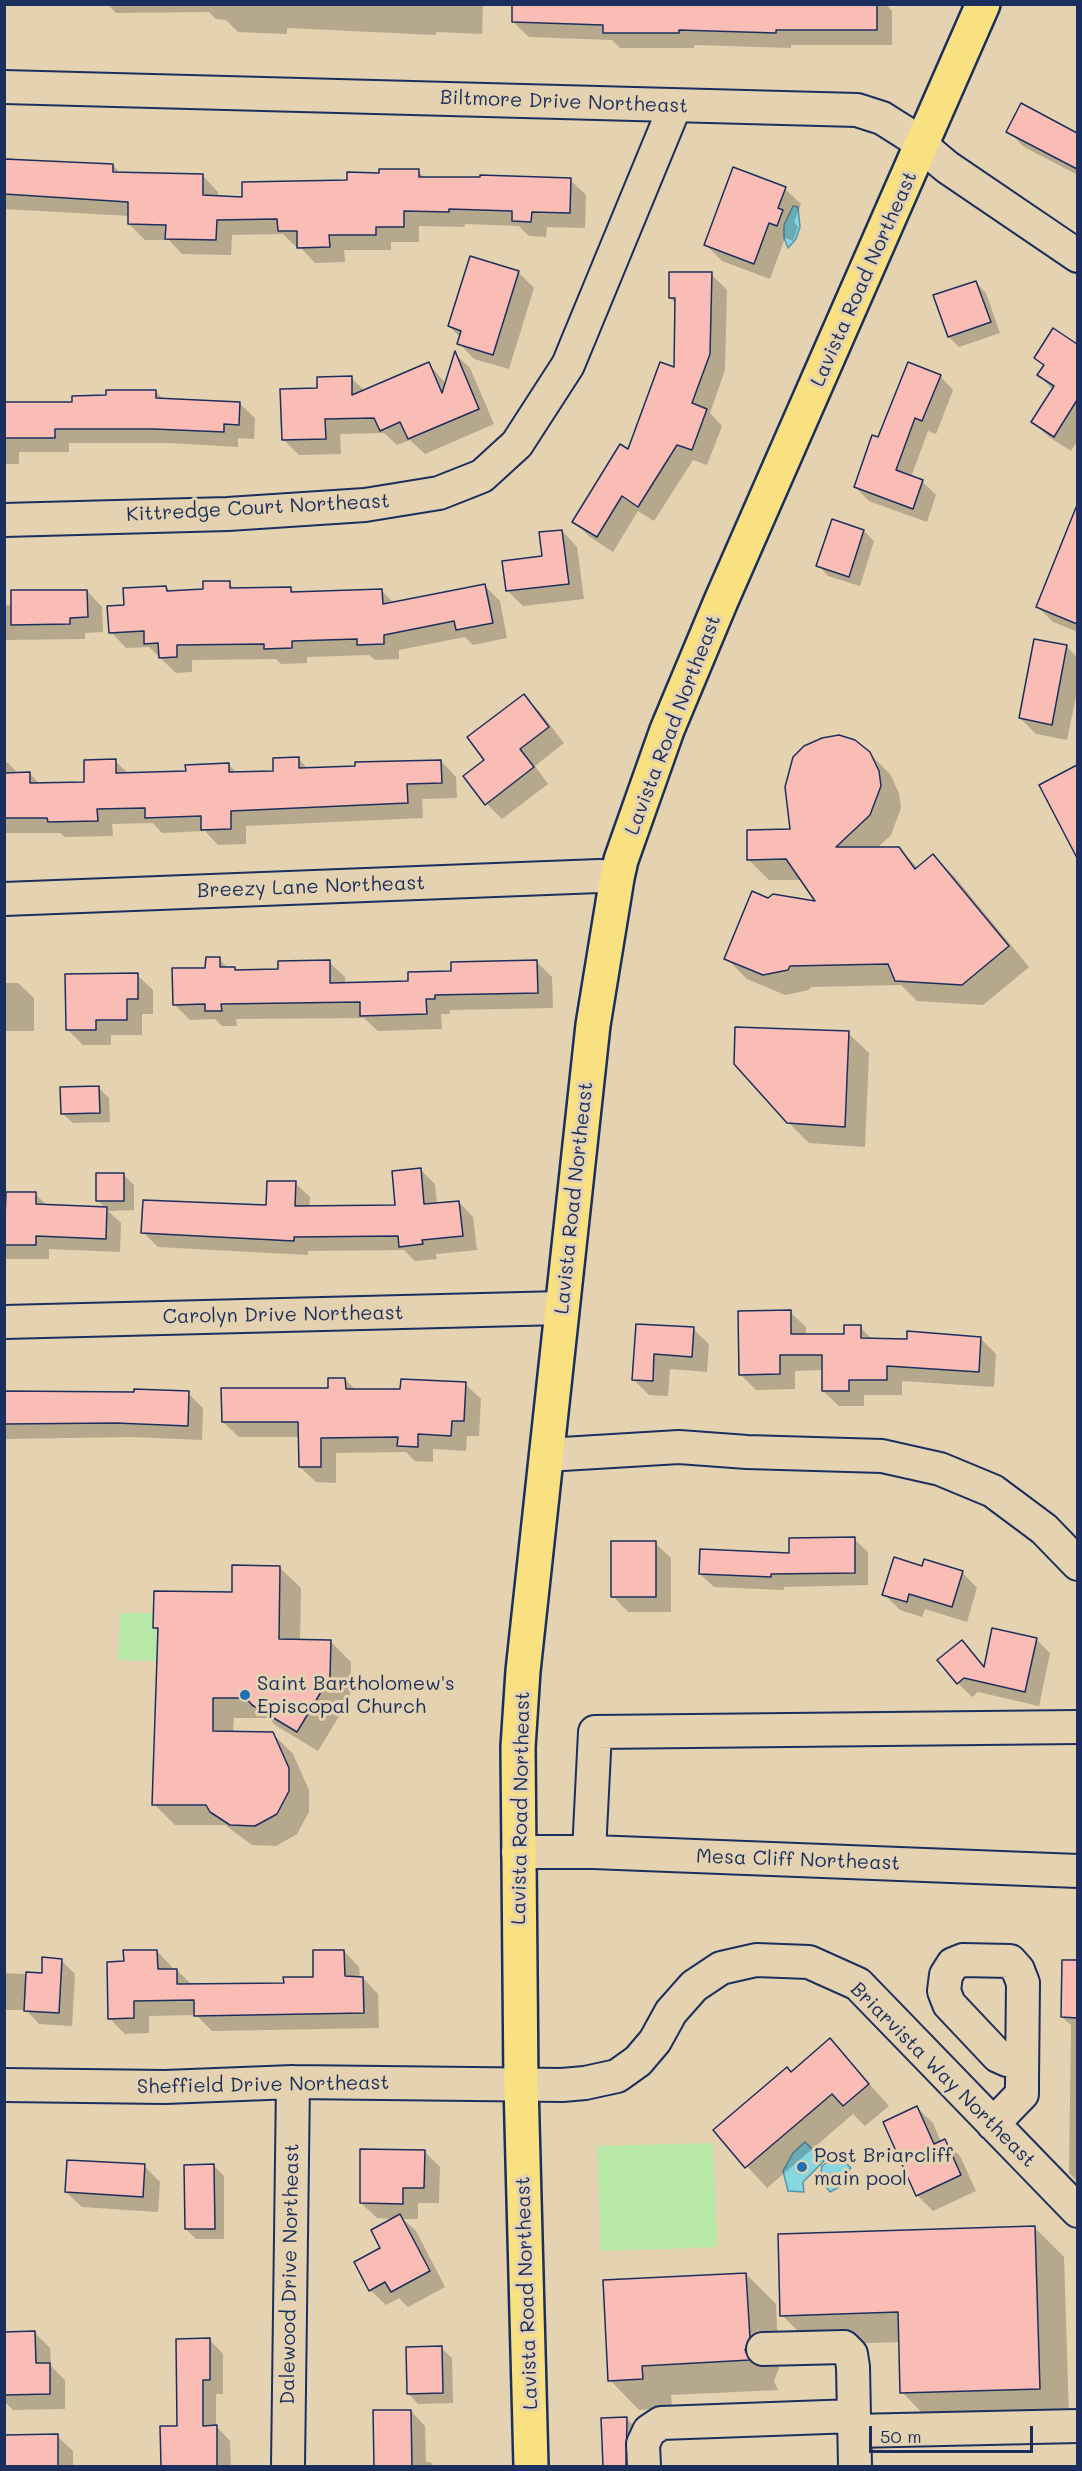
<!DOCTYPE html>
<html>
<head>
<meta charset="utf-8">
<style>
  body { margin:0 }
  #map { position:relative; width:1082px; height:2471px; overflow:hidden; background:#e4d2b0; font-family:Mali,sans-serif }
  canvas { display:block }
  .frame { position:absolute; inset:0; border:6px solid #1b2f5e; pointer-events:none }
  .scale { position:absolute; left:869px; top:2426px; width:164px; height:27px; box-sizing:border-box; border:3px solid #1b2f5e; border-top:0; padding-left:8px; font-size:18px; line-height:21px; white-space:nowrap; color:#1b2f5e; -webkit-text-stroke:4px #e4d2b0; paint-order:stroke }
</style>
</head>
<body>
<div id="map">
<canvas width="1082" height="2471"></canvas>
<div class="frame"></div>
<div class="scale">50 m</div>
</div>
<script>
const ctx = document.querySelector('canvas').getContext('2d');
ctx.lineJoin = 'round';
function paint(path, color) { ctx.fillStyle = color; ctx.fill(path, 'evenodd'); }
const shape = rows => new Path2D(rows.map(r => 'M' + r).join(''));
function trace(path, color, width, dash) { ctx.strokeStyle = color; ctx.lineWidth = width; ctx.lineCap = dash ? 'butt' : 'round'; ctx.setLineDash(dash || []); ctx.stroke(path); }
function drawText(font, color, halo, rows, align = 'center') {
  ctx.font = font + ' Mali,sans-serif'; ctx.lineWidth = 6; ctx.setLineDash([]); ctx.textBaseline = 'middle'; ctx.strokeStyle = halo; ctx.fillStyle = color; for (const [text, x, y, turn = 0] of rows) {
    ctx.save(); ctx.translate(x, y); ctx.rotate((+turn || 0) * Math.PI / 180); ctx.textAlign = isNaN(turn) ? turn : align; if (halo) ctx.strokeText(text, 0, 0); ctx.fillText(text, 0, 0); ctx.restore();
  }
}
const green = shape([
  [120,1613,154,1613,153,1628,169,1628,157,1643,157,1661,118,1660],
  [713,2143,717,2247,601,2251,597,2146]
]);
const water = shape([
  [793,206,798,207,800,227,796,239,788,248,784,238,784,225,793,206],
  [805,2142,824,2161,803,2182,804,2192,788,2191,783,2171,793,2153,805,2142],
  [838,2155,851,2168,837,2183,839,2187,830,2192,820,2179,822,2166,838,2155]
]);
const shadow = shape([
  [107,4,483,4,482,34,436,32,436,35,287,28,287,34,238,32,226,20,216,19,209,12,116,13],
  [514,4,886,4,892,11,892,45,791,45,791,48,694,45,694,48,620,48,612,40,529,37,513,22],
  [1021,105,1078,135,1078,175,1024,147,1008,131],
  [4,158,13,158,15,161,113,165,121,174,203,176,218,192,218,197,244,198,381,174,418,171,425,178,570,180,586,195,585,228,547,227,546,237,529,236,519,226,465,224,464,227,419,226,419,242,391,242,391,250,344,250,345,262,315,263,299,246,295,246,283,234,232,235,231,255,182,254,169,240,145,240,129,224,130,216,4,209],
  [785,189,801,204,794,222,798,227,793,241,785,238,770,279,722,261,706,245],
  [471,257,519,273,534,288,509,369,474,359,459,343,460,337,449,326],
  [711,274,727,290,725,370,710,413,722,426,707,465,693,460,654,521,638,511,613,552,590,537,574,522,628,451,675,369,676,304,670,298],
  [976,283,986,293,1000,333,959,347,949,337],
  [1053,330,1078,345,1078,440,1071,451,1049,437,1033,422,1053,390,1039,375,1044,367,1036,358],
  [455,354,470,368,494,424,425,454,410,440,397,445,384,433,340,434,341,454,299,455,284,440,319,389,351,378,365,391,429,364,446,384],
  [940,376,953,390,936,434,928,431,911,477,922,481,936,495,927,522,869,501,855,487,878,439],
  [155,391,164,400,240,404,255,418,254,439,238,438,238,447,170,443,69,443,69,452,19,452,19,464,4,464,4,404,73,403],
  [1070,525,1078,528,1078,632,1053,622,1038,607],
  [562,531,577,547,584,599,523,606,508,591,544,558],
  [864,531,874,541,860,586,828,576,818,565],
  [229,583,236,590,291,589,295,594,382,591,394,603,485,586,500,601,507,638,473,645,465,637,399,650,399,659,375,660,369,655,307,657,307,663,281,664,276,659,192,660,192,672,176,673,149,647,126,648,111,632,126,606,166,587,171,593,205,591],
  [87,591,102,607,103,632,85,633,85,639,5,640,4,671,4,606],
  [1035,641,1067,647,1078,658,1078,687,1067,740,1036,734,1020,718],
  [524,696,539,711,564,743,535,766,548,784,502,819,487,804,466,776,486,760],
  [869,753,890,774,899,793,901,808,891,835,876,849,899,849,918,868,933,856,954,876,1029,967,983,1005,917,1001,901,985,811,987,809,990,785,995,747,979,726,958,768,899,818,903,802,880,769,880,749,860,792,830],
  [298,758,309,770,441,761,456,777,457,798,422,799,423,818,246,826,246,844,218,845,205,831,162,833,153,823,112,824,113,836,65,837,60,833,4,833,4,763,8,763,19,774,30,774,40,784,86,783,115,761,129,774,187,772,228,764,237,773,275,772],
  [1074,768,1078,772,1078,855,1041,786],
  [219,959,229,969,234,969,237,972,280,971,329,962,345,977,345,984,410,982,537,962,552,977,553,1008,450,1010,450,1014,441,1014,442,1029,378,1031,364,1018,236,1019,237,1026,222,1026,215,1019,190,1020,174,1004],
  [137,975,153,990,153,1014,142,1014,142,1035,111,1035,111,1045,83,1045,67,1029],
  [4,983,18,983,34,998,34,1031,4,1031],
  [848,1033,869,1053,865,1147,809,1143,788,1122],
  [99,1088,109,1098,110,1122,73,1123,62,1113],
  [420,1169,435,1184,437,1204,459,1202,473,1217,477,1250,436,1254,437,1259,415,1261,404,1250,308,1251,308,1255,158,1247,143,1232,267,1206,295,1183,310,1197,309,1208,397,1207],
  [123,1174,134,1185,134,1210,108,1211,121,1223,120,1252,49,1249,49,1259,4,1259,4,1210,35,1194,48,1206,106,1209,98,1200],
  [790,1312,806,1327,806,1336,845,1336,860,1327,873,1340,980,1338,996,1354,994,1387,902,1381,902,1395,864,1395,864,1406,839,1406,823,1391,823,1370,795,1371,795,1389,756,1390,740,1374],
  [637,1326,693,1329,709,1344,707,1372,670,1369,668,1396,649,1395,634,1380],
  [345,1379,356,1390,402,1390,465,1384,481,1399,479,1436,467,1436,466,1451,433,1449,433,1462,415,1461,406,1452,336,1453,336,1483,316,1482,300,1467,300,1437,239,1437,223,1422,329,1390],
  [4,1393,188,1393,203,1408,202,1440,132,1437,4,1439],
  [854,1539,868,1552,868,1585,784,1587,784,1590,714,1587,700,1574],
  [655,1543,671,1558,671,1612,628,1612,613,1596],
  [280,1568,301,1588,300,1640,330,1641,351,1662,350,1698,318,1751,275,1725,268,1718,234,1718,233,1733,272,1733,293,1754,309,1790,309,1812,297,1834,276,1846,252,1845,225,1825,175,1825,154,1804,159,1632,155,1628,233,1594],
  [923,1568,962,1572,977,1588,967,1622,925,1609,922,1617,900,1610,884,1594],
  [1036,1639,1050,1653,1039,1706,978,1692,972,1697,958,1683,962,1642,985,1667],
  [157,1951,172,1967,172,1970,177,1970,192,1985,285,1985,315,1978,344,1951,359,1967,360,1978,363,1978,378,1994,379,2028,212,2031,196,2015,149,2016,149,2033,125,2034,109,2018,125,1963],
  [1072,1959,1078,1959,1078,2182,1069,2173,1071,2031,1071,2025,1062,2017,1073,1973],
  [61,1960,75,1974,72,2026,39,2024,26,2010,4,2010,4,1973,43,1975],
  [830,2040,889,2106,865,2126,853,2114,767,2188,715,2131,791,2074],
  [917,2108,933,2123,941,2142,944,2141,960,2156,976,2191,933,2211,917,2195],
  [424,2151,440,2167,439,2203,418,2203,418,2219,403,2219,416,2231,445,2287,408,2307,399,2298,386,2305,370,2290,382,2249,395,2219,377,2218,361,2203],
  [144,2166,160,2182,158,2212,82,2207,66,2192],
  [214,2166,224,2176,224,2239,196,2239,186,2229],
  [1034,2227,1064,2257,1069,2418,931,2422,902,2392,900,2342,812,2345,782,2315],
  [746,2274,776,2304,779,2368,774,2381,778,2390,671,2395,672,2408,639,2410,610,2380],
  [4,2333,35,2333,50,2348,51,2366,65,2380,65,2409,13,2410,4,2401],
  [210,2340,223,2354,223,2394,216,2394,216,2426,230,2441,231,2466,162,2466,162,2428,178,2427],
  [441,2348,452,2358,453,2403,418,2404,408,2393],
  [411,2411,425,2426,426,2462,430,2462,434,2466,375,2466,375,2412],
  [603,2419,627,2419,656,2448,656,2466,604,2466],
  [57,2436,73,2451,73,2466,4,2466,4,2437]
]);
const building = shape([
  [512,4,877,4,877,30,776,30,776,33,679,30,679,33,603,33,603,25,512,22,512,4],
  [1021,103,1077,133,1077,169,1006,132,1021,103],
  [4,159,113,164,113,172,203,174,203,195,242,197,242,182,347,180,347,172,379,173,379,169,419,169,419,177,480,177,480,175,571,178,570,213,532,212,531,222,512,221,512,211,449,209,449,212,404,211,404,227,376,227,376,235,329,235,330,247,297,248,297,231,278,231,277,219,217,220,216,240,165,239,166,225,128,224,128,202,4,194,4,159],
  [733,167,786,187,778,208,783,210,777,226,769,223,754,264,704,245,733,167],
  [470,256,519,271,493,355,457,344,461,331,448,326,470,256],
  [669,272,712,272,710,354,692,403,707,409,692,450,677,445,638,507,622,496,597,537,572,522,620,444,628,449,660,362,674,367,675,298,669,298,669,272],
  [976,281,991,322,948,337,933,295,976,281],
  [1053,328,1077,344,1077,400,1054,437,1031,422,1054,386,1037,375,1044,365,1034,358,1053,328],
  [455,351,479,409,408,439,400,422,380,431,374,418,325,419,326,439,282,440,280,389,317,388,317,377,352,376,352,395,429,362,442,393,455,351],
  [908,362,941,375,922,421,915,418,896,470,923,480,913,509,854,487,872,435,878,437,908,362],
  [106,390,156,390,156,398,240,402,239,425,224,424,224,432,154,429,55,429,55,438,4,438,4,402,72,402,72,396,106,395,106,390],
  [1077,505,1077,624,1036,607,1077,505],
  [832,519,864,530,849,577,816,566,832,519],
  [562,530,569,584,506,591,502,561,542,556,539,532,562,530],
  [203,581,230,581,230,588,291,587,291,592,382,589,383,604,485,584,493,623,456,630,454,621,384,635,384,644,357,645,357,639,292,641,292,648,264,649,264,644,177,645,177,657,159,658,158,643,144,644,144,631,109,633,107,606,124,605,123,588,166,586,167,591,203,589,203,581],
  [11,590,87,590,88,617,70,618,70,624,11,625,11,590],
  [1034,639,1067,645,1052,725,1019,718,1034,639],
  [524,694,549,727,520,749,534,767,485,805,463,776,484,760,467,737,524,694],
  [839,735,855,740,870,752,879,771,881,786,870,815,836,847,899,847,915,869,933,854,1009,946,962,985,895,981,888,964,790,966,788,970,763,975,724,959,752,891,768,898,773,894,815,901,786,859,747,860,747,830,790,829,785,787,793,757,804,746,822,738,839,735],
  [299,757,299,768,355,766,355,762,441,760,442,783,407,784,408,803,231,811,231,829,201,830,201,816,145,818,145,808,97,809,98,821,48,822,47,818,4,818,4,773,30,772,30,783,84,782,84,760,116,759,116,773,186,771,185,765,229,763,229,772,273,771,273,758,299,757],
  [1077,765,1077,858,1039,785,1077,765],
  [206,957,220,957,220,967,235,967,235,970,278,969,278,961,330,960,330,983,408,981,408,972,451,971,451,962,537,960,538,993,435,995,435,999,426,999,427,1014,360,1016,360,1002,221,1004,222,1011,205,1011,205,1004,173,1005,172,968,205,968,206,957],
  [138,973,138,999,127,999,127,1020,96,1020,96,1030,66,1030,65,974,138,973],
  [735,1027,849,1031,845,1127,787,1123,734,1064,735,1027],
  [99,1086,100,1113,61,1114,60,1087,99,1086],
  [421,1168,424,1204,459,1201,463,1236,422,1240,423,1244,399,1247,398,1236,294,1237,294,1241,141,1233,143,1200,266,1205,267,1181,296,1181,295,1206,395,1205,392,1171,421,1168],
  [96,1173,124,1173,124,1201,96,1201,96,1173],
  [6,1192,36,1192,36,1204,107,1207,106,1239,36,1236,36,1245,4,1245,6,1192],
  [791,1310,791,1334,844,1334,844,1325,861,1325,861,1338,907,1339,907,1331,981,1337,979,1372,887,1366,887,1380,849,1380,849,1391,822,1391,822,1355,780,1355,780,1374,739,1375,738,1311,791,1310],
  [636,1324,694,1327,692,1357,654,1354,653,1381,632,1380,636,1324],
  [328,1378,345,1378,346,1389,400,1389,401,1379,466,1382,464,1421,452,1421,451,1436,418,1434,418,1447,397,1446,398,1437,321,1438,321,1467,299,1467,298,1422,222,1422,221,1388,328,1388,328,1378],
  [134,1389,189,1391,188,1426,116,1423,4,1424,4,1391,134,1392,134,1389],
  [855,1537,855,1573,771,1574,771,1577,699,1574,700,1549,789,1553,789,1538,855,1537],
  [611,1541,656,1541,656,1597,611,1597,611,1541],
  [894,1557,922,1566,924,1559,963,1571,952,1607,909,1594,907,1602,882,1595,894,1557],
  [232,1565,280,1566,279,1639,331,1640,330,1677,297,1732,252,1705,246,1698,213,1698,213,1731,273,1732,289,1768,289,1791,277,1814,255,1826,230,1825,210,1812,206,1805,152,1805,158,1628,153,1628,154,1591,232,1592,232,1565],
  [992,1628,1037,1638,1025,1692,964,1678,957,1684,937,1660,962,1640,984,1667,992,1628],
  [123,1950,157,1950,158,1969,177,1969,177,1984,284,1983,283,1977,313,1977,313,1950,344,1950,345,1976,363,1977,364,2013,194,2016,194,2000,134,2001,134,2018,108,2019,107,1962,124,1961,123,1950],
  [42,1957,62,1959,59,2013,24,2011,26,1972,42,1973,42,1957],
  [1062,1960,1077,1960,1077,2018,1061,2017,1062,1960],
  [830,2038,869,2084,843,2106,832,2094,745,2168,713,2130,787,2067,791,2072,830,2038],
  [917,2106,934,2144,945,2139,961,2175,916,2196,883,2122,917,2106],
  [360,2149,425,2150,424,2188,403,2188,403,2204,360,2203,360,2149],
  [67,2160,145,2164,143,2197,65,2192,67,2160],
  [214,2164,215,2229,185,2229,184,2165,214,2164],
  [400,2214,430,2271,391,2292,385,2282,369,2291,354,2262,380,2248,371,2230,400,2214],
  [1035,2226,1040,2389,900,2393,898,2312,780,2316,778,2234,1035,2226],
  [746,2273,750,2338,745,2350,750,2360,642,2366,643,2379,608,2381,603,2280,746,2273],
  [35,2331,36,2363,50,2363,50,2394,4,2395,4,2332,35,2331],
  [210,2338,210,2380,203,2380,203,2426,217,2425,217,2466,161,2466,160,2426,177,2426,176,2339,210,2338],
  [442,2346,443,2393,407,2394,406,2347,442,2346],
  [373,2410,411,2410,412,2466,374,2466,373,2410],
  [627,2417,626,2466,603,2466,601,2418,627,2417],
  [58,2434,58,2466,4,2466,4,2435,58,2434]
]);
const minor = shape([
  [4,87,857,110,882,118,909,135,947,167,1078,256],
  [4,520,228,514,365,505,439,493,482,476,517,444,568,365,675,106],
  [4,899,599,876,617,878],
  [4,1322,562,1308],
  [546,1455,679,1447,747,1452,882,1456,940,1469,993,1491,1044,1529,1078,1564],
  [518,1852,593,1852,1078,1871],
  [589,1852,595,1732,1078,1727],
  [4,2085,165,2087,293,2082,562,2085,585,2083,617,2076,638,2061,655,2041,671,2012,694,1986,721,1968,756,1960,809,1962,858,1984,1078,2211],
  [993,2124,1022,2094,1022,2080,1023,1983,1018,1970,1010,1961,963,1960,953,1964,946,1975,944,1991,949,2004,998,2056,1007,2060,1022,2061],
  [763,2349,844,2347,851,2354,853,2367,855,2466],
  [854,2431,1078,2426],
  [288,2466,293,2082],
  [644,2466,643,2444,649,2431,661,2423,854,2416]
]);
const major = shape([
  [531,2466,521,2084,518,1747,523,1671,593,1025,617,878,621,860,667,730,721,601,983,4]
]);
const markers = [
  [245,1695,6,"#1f6fb2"],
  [802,2167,6,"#1f6fb2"]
];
const streetNames = [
  ["Biltmore Drive Northeast",564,102,2],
  ["Lavista Road Northeast",864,279,-66],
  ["Kittredge Court Northeast",258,508,-3],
  ["Lavista Road Northeast",673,725,-69],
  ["Breezy Lane Northeast",311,887,-2],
  ["Lavista Road Northeast",574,1198,-84],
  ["Carolyn Drive Northeast",283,1315,-1],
  ["Lavista Road Northeast",521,1808,-89],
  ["Mesa Cliff Northeast",798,1860,2],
  ["Briarvista Way Northeast",943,2075,45],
  ["Sheffield Drive Northeast",263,2085,-1],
  ["Dalewood Drive Northeast",290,2274,-89],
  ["Lavista Road Northeast",527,2293,-92]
];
const poiNames = [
  ["Saint Bartholomew's",257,1684],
  ["Episcopal Church",257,1707],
  ["Post Briarcliff",814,2156],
  ["main pool",814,2179]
];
paint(green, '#b7e8a8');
paint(water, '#86d7df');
trace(water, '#5b94ab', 1.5);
paint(shadow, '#0003');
paint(building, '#f9bdb6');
trace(building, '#1b2f5e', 1.5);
trace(minor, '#1b2f5e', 36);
trace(major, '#1b2f5e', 38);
trace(minor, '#e4d2b0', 32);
trace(major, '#f9e181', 33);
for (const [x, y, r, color] of markers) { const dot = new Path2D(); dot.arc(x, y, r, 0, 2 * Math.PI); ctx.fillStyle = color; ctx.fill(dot); trace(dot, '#e4d2b0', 2); }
drawText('20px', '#1b2f5e', '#e4d2b0', streetNames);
drawText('20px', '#1b2f5e', '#e4d2b0', poiNames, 'left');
</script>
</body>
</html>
